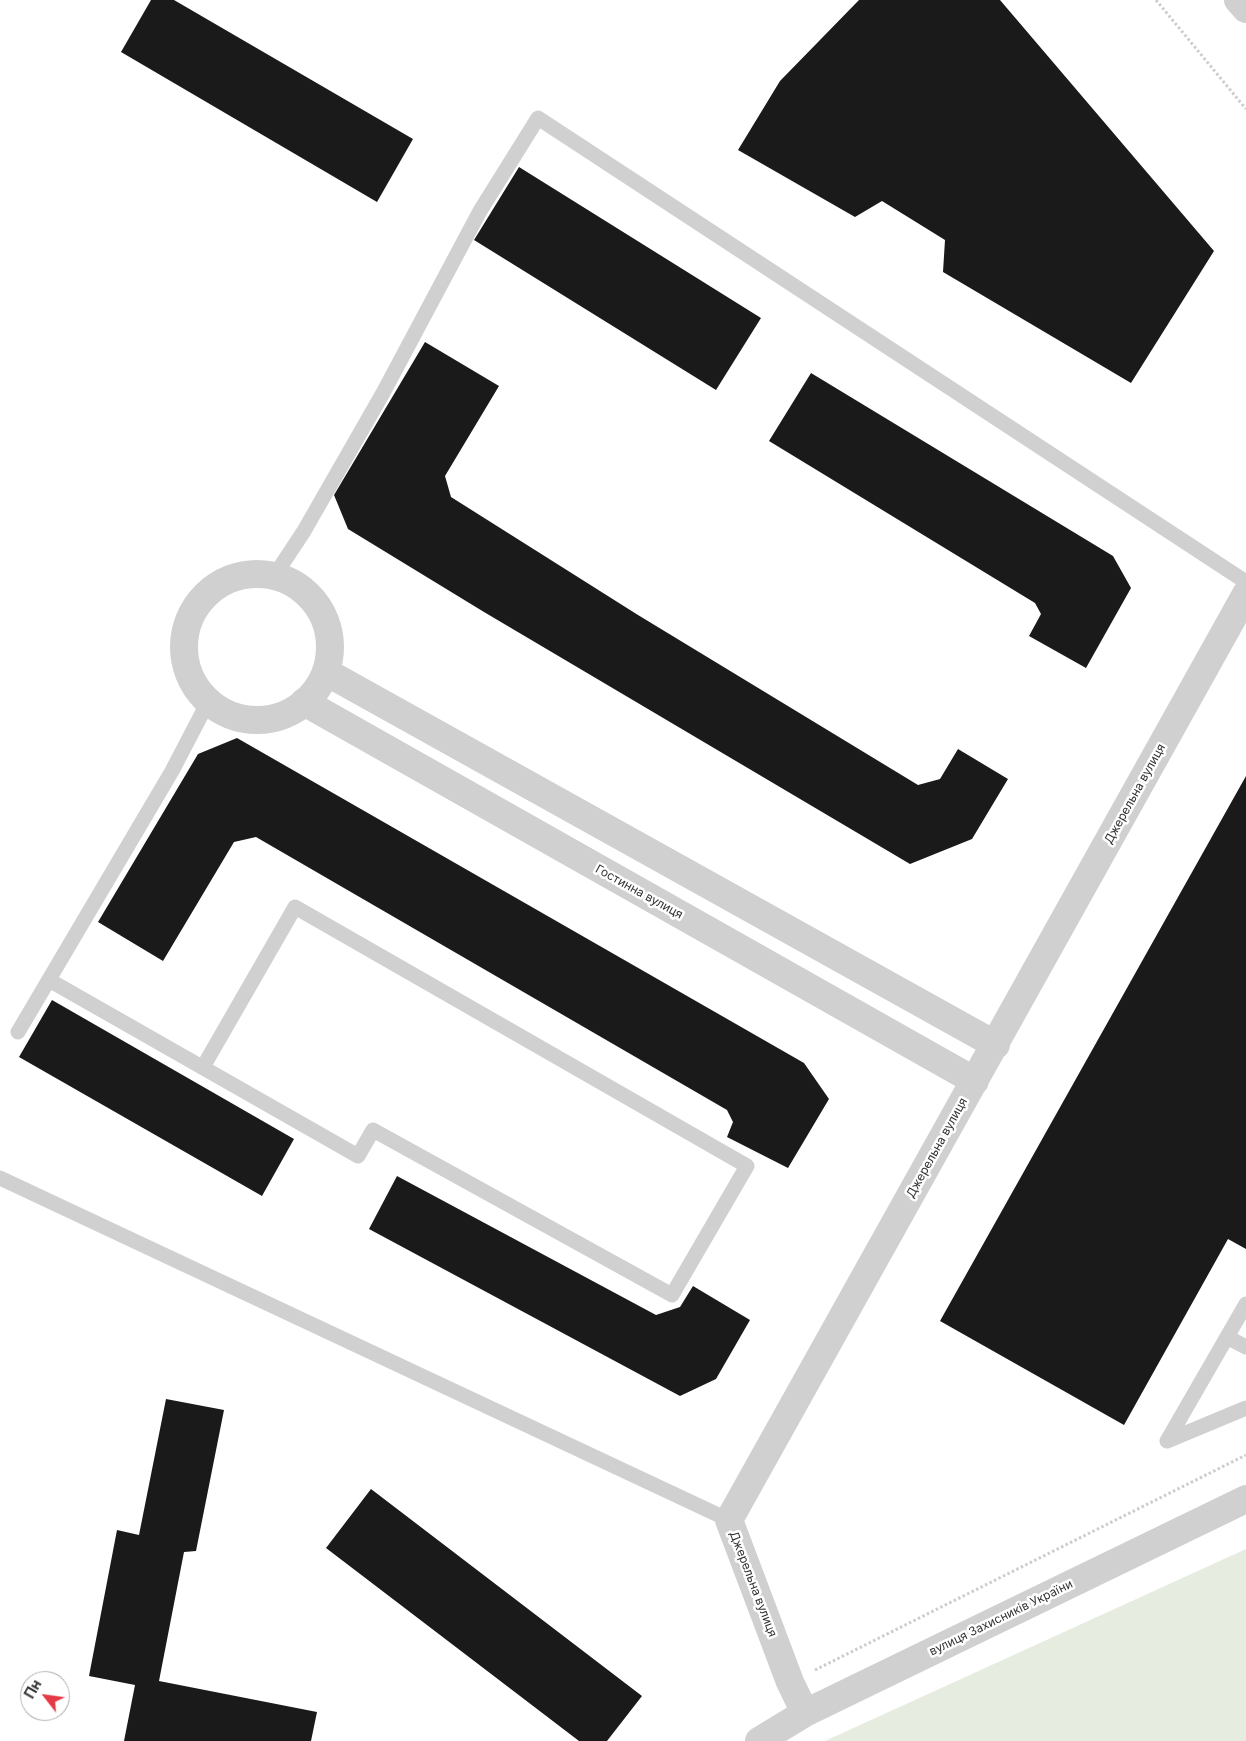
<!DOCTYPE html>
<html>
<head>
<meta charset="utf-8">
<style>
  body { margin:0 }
  #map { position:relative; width:1246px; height:1741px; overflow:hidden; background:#fff; font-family:Inter,sans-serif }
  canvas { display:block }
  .north { position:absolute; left:20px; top:1671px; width:50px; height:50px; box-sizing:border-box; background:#fff; border:1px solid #adadad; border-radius:50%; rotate:300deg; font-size:14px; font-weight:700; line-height:20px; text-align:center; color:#333 }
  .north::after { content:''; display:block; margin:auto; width:18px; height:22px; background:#e63946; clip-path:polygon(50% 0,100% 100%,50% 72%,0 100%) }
</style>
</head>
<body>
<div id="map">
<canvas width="1246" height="1741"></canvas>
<div class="north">Пн</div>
</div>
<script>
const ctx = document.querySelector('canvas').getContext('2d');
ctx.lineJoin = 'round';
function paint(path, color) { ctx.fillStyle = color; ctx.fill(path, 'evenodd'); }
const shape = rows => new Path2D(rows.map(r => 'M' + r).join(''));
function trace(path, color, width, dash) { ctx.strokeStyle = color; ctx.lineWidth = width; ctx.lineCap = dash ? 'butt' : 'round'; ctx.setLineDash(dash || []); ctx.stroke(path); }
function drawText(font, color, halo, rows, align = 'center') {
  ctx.font = font + ' Inter,sans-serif'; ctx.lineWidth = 5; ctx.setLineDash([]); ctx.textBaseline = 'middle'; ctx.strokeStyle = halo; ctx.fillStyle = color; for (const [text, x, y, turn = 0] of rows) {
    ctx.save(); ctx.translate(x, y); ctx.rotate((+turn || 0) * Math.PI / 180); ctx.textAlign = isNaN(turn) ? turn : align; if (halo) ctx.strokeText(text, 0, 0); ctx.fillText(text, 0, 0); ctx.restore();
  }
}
const green = shape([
  [1246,1549,1246,1741,825,1741]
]);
const building = shape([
  [151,0,174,0,413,139,377,202,121,52],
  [859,0,1000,0,1214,251,1131,383,943,272,945,240,882,201,855,217,738,150,780,81],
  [519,167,761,318,716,390,474,240],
  [425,342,499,386,445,476,451,497,638,615,918,785,940,779,958,749,1008,779,972,839,910,864,484,612,348,529,334,495],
  [811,373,1113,556,1131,588,1086,668,1029,636,1041,614,1035,603,769,441],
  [237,738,804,1063,829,1099,788,1168,727,1137,733,1122,727,1110,256,837,234,842,163,961,98,922,198,754],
  [1246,776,1246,1249,1228,1239,1124,1425,940,1321],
  [52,1000,294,1139,262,1196,19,1057],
  [397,1176,656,1315,680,1307,693,1286,750,1320,716,1379,680,1396,369,1229],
  [166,1399,224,1410,196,1551,184,1552,159,1681,317,1712,311,1741,124,1741,135,1685,89,1676,117,1530,139,1535],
  [371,1489,642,1696,607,1741,579,1741,326,1548]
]);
const path = shape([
  [1156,0,1246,109],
  [815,1670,1246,1455]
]);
const service = shape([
  [275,575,304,531,383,393,480,211,538,118,1246,582],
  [49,980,358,1156,373,1130,672,1295,747,1166,295,907,203,1067],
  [18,1032,172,771,208,702],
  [0,1178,729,1520],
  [1227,1337,1246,1347],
  [1167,1441,1246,1304],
  [1167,1441,1246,1408]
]);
const minor = shape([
  '184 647a73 73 0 1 1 146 0a73 73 0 1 1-146 0Z',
  [326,672,996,1045],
  [304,702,975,1081],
  [805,1713,790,1682,729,1520,1246,594],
  [759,1741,805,1713,1246,1499]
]);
const tertiary = shape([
  [1238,0,1246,9]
]);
const streetNames = [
  ["Джерельна вулиця",1135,794,-61],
  ["Гостинна вулиця",639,892,29],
  ["Джерельна вулиця",937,1148,-61],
  ["Джерельна вулиця",753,1584,69],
  ["вулиця Захисників України",1001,1618,-26]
];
paint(green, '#e6ecdf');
paint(building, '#1a1a1a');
trace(path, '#cdcdcd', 3, [2.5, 2.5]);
trace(service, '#d0d0d0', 15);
trace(minor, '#d0d0d0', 28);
trace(tertiary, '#d0d0d0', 28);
drawText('12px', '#333', '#fff', streetNames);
</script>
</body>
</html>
